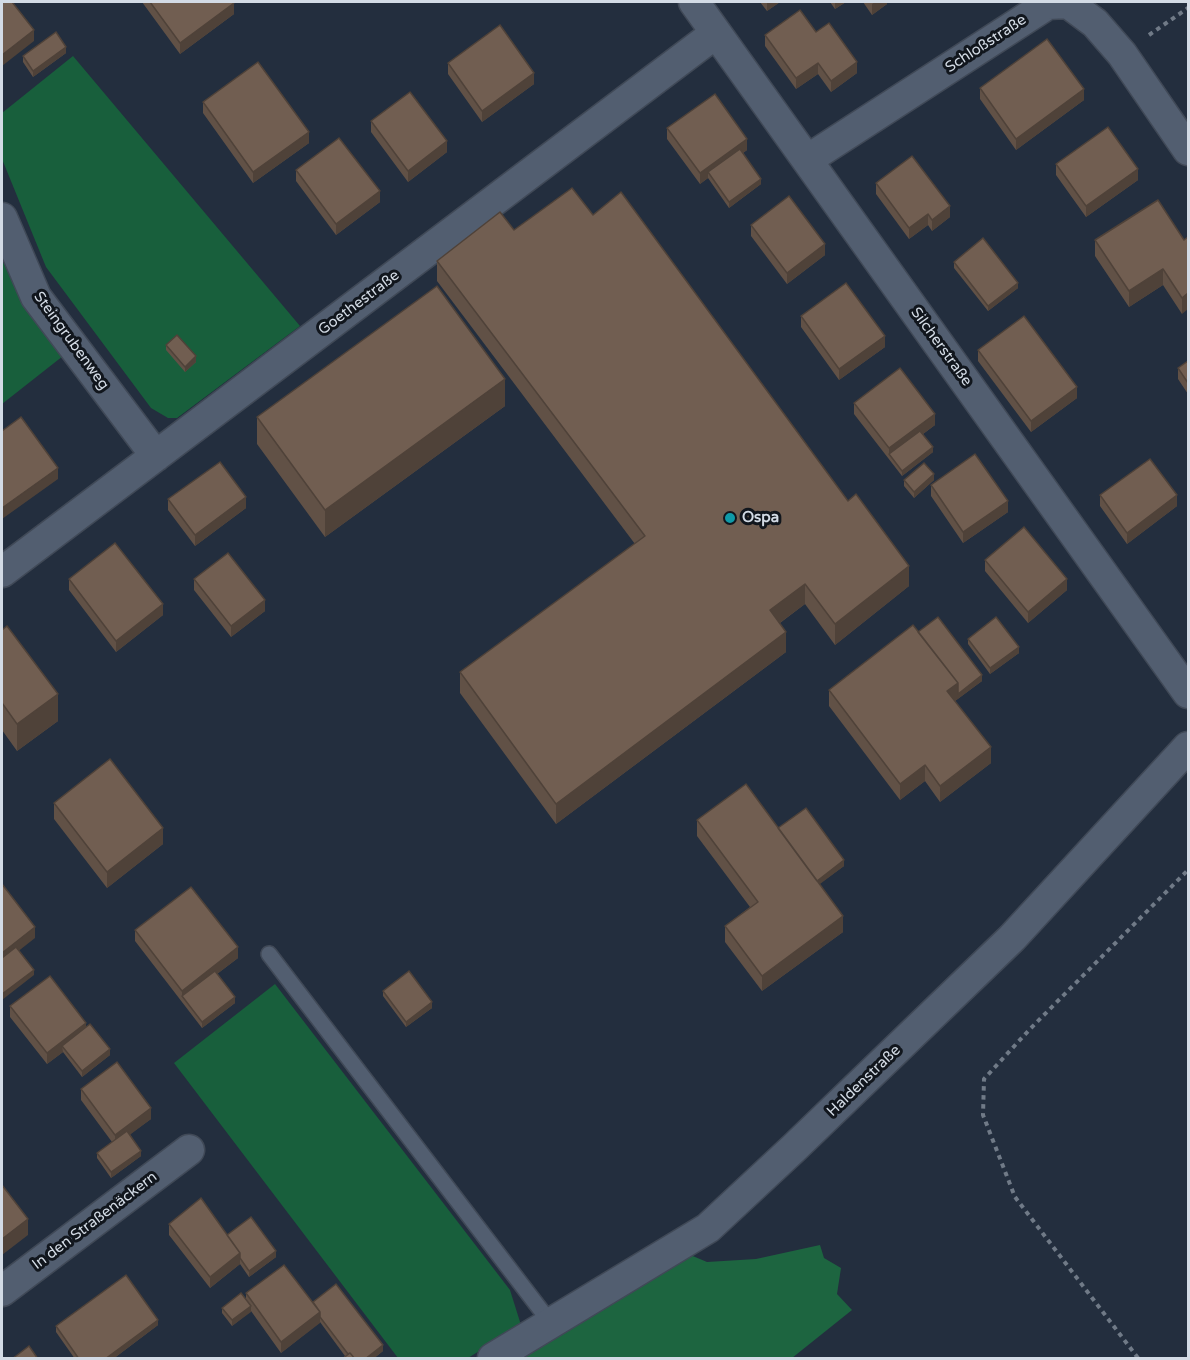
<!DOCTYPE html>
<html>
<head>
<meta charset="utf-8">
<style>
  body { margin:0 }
  #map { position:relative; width:1190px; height:1360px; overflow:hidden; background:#232e3e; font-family:"Varela Round",sans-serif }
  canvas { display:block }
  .frame { position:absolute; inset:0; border:3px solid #d3dbe5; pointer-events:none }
</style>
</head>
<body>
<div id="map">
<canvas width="1190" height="1360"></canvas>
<div class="frame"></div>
</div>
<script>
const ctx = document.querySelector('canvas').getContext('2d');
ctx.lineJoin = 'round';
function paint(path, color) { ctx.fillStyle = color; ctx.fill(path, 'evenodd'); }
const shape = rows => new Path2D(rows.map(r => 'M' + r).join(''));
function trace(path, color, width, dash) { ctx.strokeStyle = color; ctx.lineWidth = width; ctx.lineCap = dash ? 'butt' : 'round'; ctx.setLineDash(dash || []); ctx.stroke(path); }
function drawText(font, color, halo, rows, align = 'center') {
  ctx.font = font + ' "Varela Round",sans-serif'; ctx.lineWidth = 6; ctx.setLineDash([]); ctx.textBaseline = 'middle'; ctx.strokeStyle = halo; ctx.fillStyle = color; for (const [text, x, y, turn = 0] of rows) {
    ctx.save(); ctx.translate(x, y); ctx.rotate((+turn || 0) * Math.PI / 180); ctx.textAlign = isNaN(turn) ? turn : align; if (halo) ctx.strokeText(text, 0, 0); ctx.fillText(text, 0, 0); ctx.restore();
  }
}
const green = shape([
  [73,56,300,326,177,418,168,418,151,408,46,267,2,159,2,113],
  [2,260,24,306,63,356,2,404],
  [275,984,510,1290,521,1325,468,1358,398,1358,174,1063]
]);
const forest = shape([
  [820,1245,824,1258,841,1268,837,1294,852,1310,792,1358,518,1358,688,1254,707,1262,756,1259]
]);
const path = shape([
  [1149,35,1188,8],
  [1138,1358,1015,1197,983,1115,984,1079,1030,1029,1188,870]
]);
const lane = shape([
  [269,954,550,1322]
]);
const street = shape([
  [694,2,1188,693],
  [807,160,1048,4,1068,3,1095,23,1122,54,1188,150],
  [2,218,36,297,156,456],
  [2,572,716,33],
  [2,1291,189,1150],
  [493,1358,708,1228,795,1147,1012,938,1188,747]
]);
const wall = shape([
  [142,2,233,2,234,14,180,54],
  [760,2,780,2,767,11],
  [830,2,846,2,835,9],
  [863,2,887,2,887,4,872,15],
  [816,32,857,73,831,92,818,74,796,89,765,46,765,35],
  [66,53,33,77,23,62,23,56],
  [448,63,534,84,482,122,448,74],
  [980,88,1084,100,1016,150,980,99],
  [203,102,309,143,253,183,203,113],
  [371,121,447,152,408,182,371,132],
  [667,128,747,150,743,153,761,184,729,208,708,178,700,184,667,139],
  [1056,164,1138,180,1086,217,1056,175],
  [296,170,380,202,336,235,296,181],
  [876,183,950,217,932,231,928,225,909,239,876,194],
  [593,215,909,586,835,645,805,604,780,623,786,652,556,824,460,693,460,672,635,544,437,281,437,261,514,230],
  [751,225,825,255,787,284,751,236],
  [1095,240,1184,240,1182,314,1163,285,1129,307,1095,256],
  [954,262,1018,288,988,311,954,268],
  [801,316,885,347,839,380,801,327],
  [166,345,196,362,185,372,166,350],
  [978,350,1077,398,1031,432,978,361],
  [1188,361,1188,394,1178,379,1178,368],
  [854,403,935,425,923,434,933,452,902,476,854,414],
  [505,406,325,537,257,444,257,417],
  [904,480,934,480,914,498,904,486],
  [931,485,1008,512,963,543,931,496],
  [1100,495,1177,506,1127,544,1100,506],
  [168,499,246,508,195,546,168,510],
  [985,560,1067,590,1028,623,985,571],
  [69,579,163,615,116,652,69,590],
  [194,579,265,611,231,637,194,590],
  [2,630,58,721,17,751,2,730],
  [918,632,982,681,955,701,991,763,940,802,925,781,900,800,829,706,829,690],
  [968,639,1019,653,990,674,968,644],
  [54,803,163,844,107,888,54,819],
  [697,820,778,828,844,866,819,884,843,932,762,991,725,942,725,926,750,907,697,836],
  [135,930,238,958,217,974,235,1003,202,1028,135,941],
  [383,991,432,1008,406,1027,383,996],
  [10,1006,86,1028,110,1055,82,1077,63,1052,47,1064,10,1017],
  [81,1089,151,1119,130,1134,141,1156,111,1178,97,1158,97,1153,112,1142,81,1100],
  [169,1224,227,1235,276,1257,249,1277,240,1264,210,1288,169,1235],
  [246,1293,313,1302,383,1351,373,1359,342,1359,345,1356,320,1322,281,1353,251,1311,232,1326,222,1313,222,1308,246,1299],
  [158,1325,113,1359,75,1359,56,1332,56,1326]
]);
const shadedWall = shape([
  [767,2,780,2,767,11],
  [835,2,846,2,835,9],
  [875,2,887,2,887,4,872,15,872,4],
  [234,3,234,14,180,54,180,43],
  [34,30,34,41,2,66,2,55],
  [66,47,66,53,33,77,33,71],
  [857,62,857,73,831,92,831,81],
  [818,63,818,74,796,89,796,78],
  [534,73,534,84,482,122,482,111],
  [1084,89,1084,100,1016,150,1016,139],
  [309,132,309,143,253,183,253,172],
  [747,139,747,150,711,176,708,172,708,178,700,184,700,173],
  [447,141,447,152,408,182,408,171],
  [1138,169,1138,180,1086,217,1086,206],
  [761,179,761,184,729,208,729,202],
  [380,191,380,202,336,235,336,224],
  [950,206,950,217,932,231,932,220],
  [928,214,928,225,909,239,909,228],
  [825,244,825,255,787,284,787,273],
  [1163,269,1163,285,1129,307,1129,291],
  [1018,283,1018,288,988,311,988,306],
  [1188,293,1188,309,1182,314,1182,298],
  [885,336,885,347,839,380,839,369],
  [196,356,196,362,185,372,185,367],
  [505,379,505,406,325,537,325,510],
  [1077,387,1077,398,1031,432,1031,421],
  [935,414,935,425,892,457,889,454,889,448],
  [933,447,933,452,902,476,902,471],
  [58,468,58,479,2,519,2,508],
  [934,474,934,480,914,498,914,492],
  [1177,495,1177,506,1127,544,1127,533],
  [246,497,246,508,195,546,195,535],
  [1008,501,1008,512,963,543,963,532],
  [909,566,909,586,835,645,835,624],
  [1067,579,1067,590,1028,623,1028,612],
  [805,584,805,604,770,630,770,610],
  [265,600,265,611,231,637,231,626],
  [163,604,163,615,116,652,116,641],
  [786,632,786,652,556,824,556,804],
  [1019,647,1019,653,990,674,990,668],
  [982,675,982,681,947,707,947,691,958,683],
  [58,694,58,721,17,751,17,724],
  [991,747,991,763,940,802,940,786],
  [925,765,925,781,900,800,900,784],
  [163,828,163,844,107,888,107,872],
  [844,860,844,866,812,890,812,884],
  [843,916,843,932,762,991,762,976],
  [35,927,35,938,2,964,2,953],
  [238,947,238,958,184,999,182,996,182,991],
  [34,970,34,975,2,1000,2,994],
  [235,997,235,1003,202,1028,202,1022],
  [432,1002,432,1008,406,1027,406,1022],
  [86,1023,86,1034,62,1046,63,1052,47,1064,47,1053],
  [110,1049,110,1055,82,1077,82,1071],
  [151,1108,151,1119,115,1146,115,1135],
  [141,1151,141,1156,111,1178,111,1172],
  [28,1219,28,1235,2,1255,2,1239],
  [276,1251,276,1257,249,1277,249,1271],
  [240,1253,240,1264,210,1288,210,1277],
  [251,1306,251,1312,232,1326,232,1320],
  [320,1312,320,1323,281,1353,281,1342],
  [158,1320,158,1325,113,1359,105,1359],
  [383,1345,383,1351,373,1359,365,1359]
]);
const building = shape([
  [2,2,12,2,34,30,2,55,2,2],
  [150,2,233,2,234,3,180,43,150,2],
  [800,10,816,32,829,23,857,62,831,81,818,63,796,78,765,35,800,10],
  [500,25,534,73,482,111,448,63,500,25],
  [56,32,66,47,33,71,23,56,56,32],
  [1047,39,1084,89,1016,139,980,88,1047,39],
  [258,62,309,132,253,172,203,102,258,62],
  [410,92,447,141,408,171,371,121,410,92],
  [715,94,747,139,700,173,667,128,715,94],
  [1108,127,1138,169,1086,206,1056,164,1108,127],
  [339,138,380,191,336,224,296,170,339,138],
  [740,149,761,179,729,202,708,172,740,149],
  [912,156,950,206,932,220,928,214,909,228,876,183,912,156],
  [572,188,593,215,621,192,848,501,856,494,909,566,835,624,805,584,770,610,786,632,556,804,460,672,645,536,437,261,500,212,514,230,572,188],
  [789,196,825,244,787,273,751,225,789,196],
  [1158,200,1184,240,1188,237,1188,293,1182,298,1163,269,1129,291,1095,240,1158,200],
  [983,238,1018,283,988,306,954,262,983,238],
  [846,283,885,336,839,369,801,316,846,283],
  [437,286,505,379,325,510,257,417,437,286],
  [1024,316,1077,387,1031,421,978,350,1024,316],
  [177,335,196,356,185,367,166,345,177,335],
  [1188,361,1188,383,1178,368,1188,361],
  [900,368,935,414,889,448,854,403,900,368],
  [21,417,58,468,2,508,2,431,21,417],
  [920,431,933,447,902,471,889,454,920,431],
  [975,454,1008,501,963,532,931,485,975,454],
  [1150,459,1177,495,1127,533,1100,495,1150,459],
  [220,462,246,497,195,535,168,499,220,462],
  [924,463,934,474,914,492,904,480,924,463],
  [1024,527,1067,579,1028,612,985,560,1024,527],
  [115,543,163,604,116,641,69,579,115,543],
  [228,553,265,600,231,626,194,579,228,553],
  [938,617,982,675,958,694,958,683,918,632,938,617],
  [996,617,1019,647,990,668,968,639,996,617],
  [913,625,958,683,947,691,991,747,940,786,925,765,900,784,829,690,913,625],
  [7,626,58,694,17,724,2,703,2,630,7,626],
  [110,759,163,828,107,872,54,803,110,759],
  [746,784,843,916,762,976,725,926,758,902,697,820,746,784],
  [806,808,844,860,817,881,778,828,806,808],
  [2,884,35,927,2,953,2,884],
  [191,887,238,947,182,991,135,930,191,887],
  [16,947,34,970,2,994,2,958,16,947],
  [215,971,235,997,202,1022,182,996,215,971],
  [409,971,432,1002,406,1022,383,991,409,971],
  [50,976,86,1023,47,1053,10,1006,50,976],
  [90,1024,110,1049,82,1071,62,1046,90,1024],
  [117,1062,151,1108,115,1135,81,1089,117,1062],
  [127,1131,141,1151,111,1172,97,1153,127,1131],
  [2,1185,28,1219,2,1239,2,1185],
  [201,1198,240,1253,210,1277,169,1224,201,1198],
  [251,1217,276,1251,249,1271,240,1258,240,1253,227,1235,251,1217],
  [284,1265,320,1312,281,1342,246,1293,284,1265],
  [126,1275,158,1320,105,1359,79,1359,56,1326,126,1275],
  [336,1284,383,1345,365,1359,355,1359,350,1353,348,1354,320,1317,320,1312,313,1302,336,1284],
  [241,1293,251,1306,232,1320,222,1308,241,1293],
  [29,1346,38,1359,12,1359,29,1346],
  [350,1353,355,1359,342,1359,350,1353]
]);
const markers = [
  [730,518,6,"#0f9aa8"]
];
const streetNames = [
  ["Schloßstraße",986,44,-33],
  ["Goethestraße",359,303,-37],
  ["Steingrubenweg",71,341,54],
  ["Silcherstraße",941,347,54],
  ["Haldenstraße",864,1081,-44],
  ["In den Straßenäckern",95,1221,-37]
];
const poiNames = [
  ["Ospa",742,518]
];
paint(green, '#185f3c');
paint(forest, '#1d6540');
trace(lane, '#404957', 18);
trace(street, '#404957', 33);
trace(path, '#707a87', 4, [4.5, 4.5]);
trace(lane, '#525e70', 15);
trace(street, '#525e70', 30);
paint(wall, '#615146');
paint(shadedWall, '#4f4239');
paint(building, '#715e51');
trace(building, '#4f4239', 1.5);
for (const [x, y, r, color] of markers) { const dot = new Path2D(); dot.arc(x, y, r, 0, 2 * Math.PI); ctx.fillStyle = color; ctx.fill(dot); trace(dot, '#11161d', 2); }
drawText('15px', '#d3dbe5', '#11161d', streetNames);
drawText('bold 15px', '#d3dbe5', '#11161d', poiNames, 'left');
</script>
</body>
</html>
